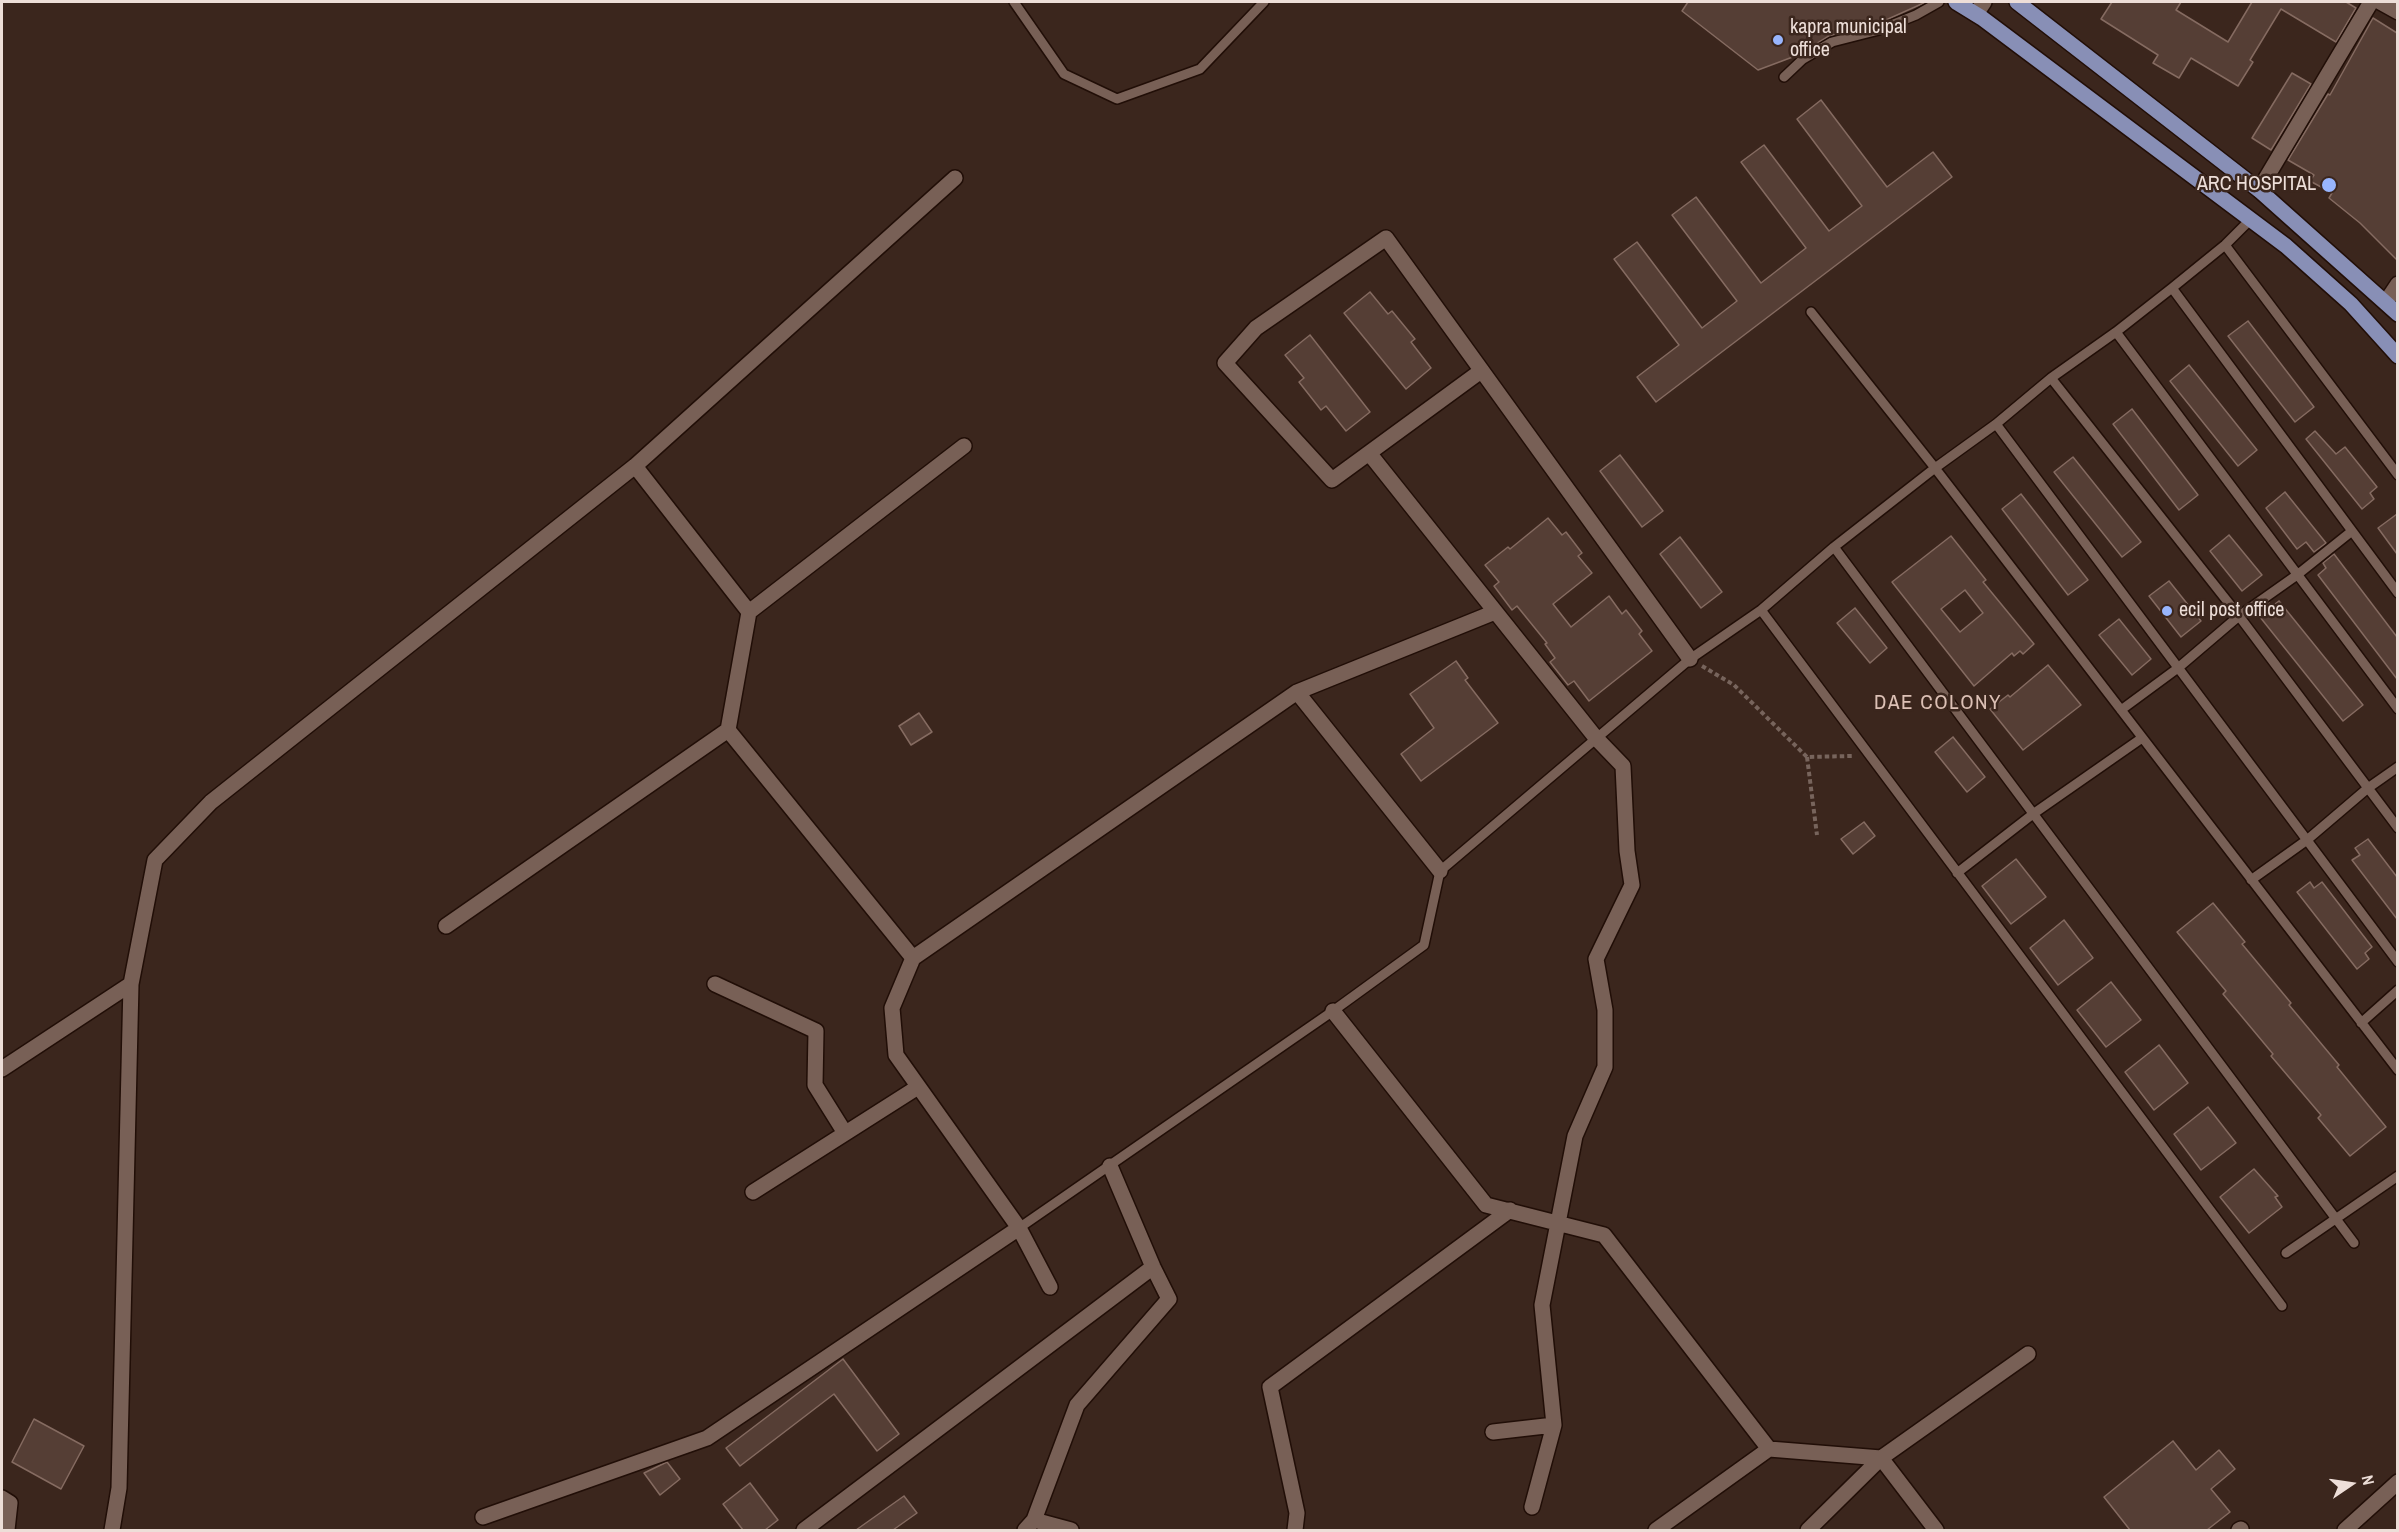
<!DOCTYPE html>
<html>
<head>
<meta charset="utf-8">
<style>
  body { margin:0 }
  #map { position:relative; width:2399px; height:1532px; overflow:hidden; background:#3b261d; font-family:"Archivo Narrow",sans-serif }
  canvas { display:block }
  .frame { position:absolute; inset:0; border:3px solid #edded8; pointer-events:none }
  .north { position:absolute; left:2321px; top:1454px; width:60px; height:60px; -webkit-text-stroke:4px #3b261d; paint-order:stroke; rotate:77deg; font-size:16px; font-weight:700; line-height:24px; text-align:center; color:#edded8 }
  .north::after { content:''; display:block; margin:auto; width:21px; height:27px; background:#edded8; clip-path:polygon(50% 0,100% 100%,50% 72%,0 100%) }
</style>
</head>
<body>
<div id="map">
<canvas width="2399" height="1532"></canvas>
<div class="frame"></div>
<div class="north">N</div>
</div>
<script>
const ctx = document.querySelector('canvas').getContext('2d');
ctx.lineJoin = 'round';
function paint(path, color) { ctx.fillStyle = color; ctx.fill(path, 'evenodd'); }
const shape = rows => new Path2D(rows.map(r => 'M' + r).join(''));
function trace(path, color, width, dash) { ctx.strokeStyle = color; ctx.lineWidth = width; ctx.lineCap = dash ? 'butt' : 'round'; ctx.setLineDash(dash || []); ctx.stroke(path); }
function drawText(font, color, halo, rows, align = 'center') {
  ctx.font = font + ' "Archivo Narrow",sans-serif'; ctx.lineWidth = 5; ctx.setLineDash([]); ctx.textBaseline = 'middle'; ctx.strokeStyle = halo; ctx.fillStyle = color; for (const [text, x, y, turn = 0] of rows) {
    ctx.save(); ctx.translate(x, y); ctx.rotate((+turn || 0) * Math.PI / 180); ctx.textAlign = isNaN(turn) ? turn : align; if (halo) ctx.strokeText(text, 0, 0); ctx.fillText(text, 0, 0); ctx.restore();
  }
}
const building = shape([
  [1688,2,1926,2,1877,24,1829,36,1798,55,1758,70,1682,11,1688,2],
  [2112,2,2181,2,2176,10,2228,42,2252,2,2346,2,2356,8,2336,42,2281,9,2250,60,2253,62,2238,86,2191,58,2179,78,2153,63,2158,55,2101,19,2112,2],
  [2373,18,2397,33,2397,260,2360,223,2329,198,2332,193,2310,181,2314,175,2288,160,2328,94,2330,95,2373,18],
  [2292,73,2311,84,2271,150,2252,138,2292,73],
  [1821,100,1887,187,1933,152,1952,177,1656,402,1637,377,1679,345,1614,259,1637,242,1702,328,1737,301,1672,215,1696,197,1761,283,1806,248,1741,162,1764,145,1829,231,1862,206,1797,119,1821,100],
  [1370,292,1388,314,1392,311,1415,339,1411,342,1431,368,1406,389,1344,313,1370,292],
  [2248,321,2314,407,2295,422,2228,336,2248,321],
  [1310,335,1370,412,1346,431,1326,406,1321,410,1299,382,1304,378,1285,355,1310,335],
  [2189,365,2257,450,2238,466,2170,381,2189,365],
  [2132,409,2198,495,2179,510,2113,424,2132,409],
  [2315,431,2336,454,2345,447,2377,487,2370,493,2374,499,2362,509,2306,439,2315,431],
  [1620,455,1663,511,1642,527,1600,471,1620,455],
  [2073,457,2141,542,2122,557,2054,472,2073,457],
  [2285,492,2326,543,2314,552,2306,542,2297,549,2266,508,2285,492],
  [2021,494,2088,580,2068,595,2002,509,2021,494],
  [2397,514,2397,554,2378,528,2397,514],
  [1548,518,1562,535,1566,532,1582,553,1578,556,1592,573,1553,604,1571,627,1609,596,1622,614,1626,610,1642,631,1639,634,1652,651,1589,701,1574,681,1568,685,1550,662,1555,658,1545,644,1547,643,1517,606,1512,610,1494,586,1499,582,1485,565,1508,547,1510,549,1548,518],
  [2229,535,2262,575,2242,591,2210,551,2229,535],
  [1951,536,1986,580,1983,582,2034,644,2023,654,2020,651,2014,656,2012,653,1974,686,1892,582,1951,536],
  [1965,590,1983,613,1960,632,1941,609,1965,590],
  [1680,537,1722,592,1701,608,1660,554,1680,537],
  [2334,554,2397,637,2397,679,2318,575,2326,568,2323,563,2334,554],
  [2169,581,2201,621,2181,637,2149,596,2169,581],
  [2279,601,2363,705,2343,721,2256,612,2269,603,2271,607,2279,601],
  [1855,608,1887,648,1870,663,1837,623,1855,608],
  [2119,619,2151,659,2132,675,2099,635,2119,619],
  [1456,661,1468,678,1465,680,1498,723,1421,781,1401,754,1434,728,1410,694,1456,661],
  [2048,665,2081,705,2023,750,1990,709,2008,695,2010,697,2048,665],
  [919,713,932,732,911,745,899,726,919,713],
  [1953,737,1985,777,1967,792,1935,752,1953,737],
  [1864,822,1875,836,1853,854,1841,839,1864,822],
  [2368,839,2397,877,2397,919,2352,860,2360,855,2355,848,2368,839],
  [2016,859,2046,897,2011,924,1982,886,2016,859],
  [2310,882,2314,888,2322,882,2372,947,2365,953,2369,959,2357,969,2297,892,2310,882],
  [2213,903,2245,942,2242,944,2291,1003,2289,1005,2339,1065,2337,1067,2386,1127,2350,1156,2318,1118,2321,1115,2271,1056,2273,1054,2223,994,2226,991,2177,932,2213,903],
  [2064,920,2093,958,2058,985,2030,948,2064,920],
  [2111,982,2141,1020,2106,1047,2077,1010,2111,982],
  [2159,1045,2188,1083,2154,1110,2125,1072,2159,1045],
  [2208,1107,2236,1143,2201,1170,2174,1134,2208,1107],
  [2254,1169,2278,1196,2275,1197,2282,1207,2249,1233,2220,1197,2254,1169],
  [843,1359,899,1434,877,1451,834,1394,740,1466,726,1448,843,1359],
  [34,1419,84,1446,61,1489,12,1462,34,1419],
  [2173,1441,2196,1470,2219,1450,2235,1469,2211,1489,2230,1512,2207,1530,2130,1530,2104,1497,2173,1441],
  [667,1462,680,1479,660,1495,644,1473,667,1462],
  [750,1483,778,1520,765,1530,743,1530,723,1504,750,1483],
  [904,1496,917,1513,893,1530,856,1530,904,1496]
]);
const path = shape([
  [1702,666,1734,685,1807,757,1852,756],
  [1807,757,1817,835]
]);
const service = shape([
  [1014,2,1064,74,1117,99,1200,69,1264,2],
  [1784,77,1803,59,1832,42,1879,30,1916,15,1939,2],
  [2225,245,2398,475],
  [2172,288,2398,593],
  [1811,312,1935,468,2398,1070],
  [2116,332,2398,709],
  [2051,378,2239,616,2398,828],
  [1996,424,2398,962],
  [1834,547,2354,1243],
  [1761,610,2282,1306],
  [2121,710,2178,668,2239,616,2297,575,2352,531],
  [1957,873,2033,814,2142,738],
  [2251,880,2307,840,2368,788,2398,767],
  [2361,1023,2398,990],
  [1019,1228,1333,1011,1424,945,1440,871,1690,659,1761,610,1834,547,1935,468,1996,424,2051,378,2116,332,2172,288,2225,245,2251,219],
  [2286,1253,2398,1176]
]);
const minor = shape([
  [2380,2,2398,12],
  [2259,190,2371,2],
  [2386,302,2398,284],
  [1481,371,1332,480,1225,363,1256,328,1386,238,1690,659],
  [1369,453,1596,738,1623,766,1627,851,1632,885,1596,959,1605,1010,1605,1067,1575,1136,1542,1305,1554,1425,1532,1507],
  [635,466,749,612,728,730,913,958,892,1008,896,1055,1019,1228,1050,1287],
  [749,612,964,446],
  [1297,692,1440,871],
  [446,926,728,730],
  [913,958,1297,692,1495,612],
  [715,984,816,1031,815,1085,845,1133],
  [1333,1011,1486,1205,1604,1235,1769,1449,1881,1458,2028,1354],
  [2,1069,131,984],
  [753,1192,918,1087],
  [1493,1432,1554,1425],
  [2,1498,10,1503,7,1530],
  [483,1517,707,1438,1019,1228],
  [1034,1520,1071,1530],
  [112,1530,119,1488,131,984,155,860,211,802,635,466,955,178],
  [804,1530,1153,1267],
  [1025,1530,1034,1520,1077,1405,1169,1299,1153,1267,1110,1166],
  [1295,1530,1297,1513,1270,1387,1510,1210],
  [1656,1530,1769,1449],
  [1808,1530,1881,1458,1936,1530],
  [2239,1530,2241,1529]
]);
const tertiary = shape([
  [1976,14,1984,2],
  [2345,1530,2398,1482]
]);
const primary = shape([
  [1956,2,1982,18,2286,246,2351,304,2398,356],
  [2017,2,2259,190,2398,314]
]);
const markers = [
  [1778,40,6,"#98b5fd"],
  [2329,185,8,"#98b5fd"],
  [2167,611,6,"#98b5fd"]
];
const poiNames = [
  ["kapra municipal",1790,28],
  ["office",1790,51],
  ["ARC HOSPITAL",2316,185,"right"],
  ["ecil post office",2179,611]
];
const neighbourhoodNames = [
  ["DAE COLONY",1938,703]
];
paint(building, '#553e35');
trace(building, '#856b61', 1.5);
trace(service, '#210e07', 12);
trace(minor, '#210e07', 18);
trace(tertiary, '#210e07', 18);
trace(primary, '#210e07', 18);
trace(path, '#77645c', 4, [4.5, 3]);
trace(service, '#786056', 9);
trace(minor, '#786056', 15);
trace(tertiary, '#786056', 15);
trace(primary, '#888fb6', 15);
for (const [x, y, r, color] of markers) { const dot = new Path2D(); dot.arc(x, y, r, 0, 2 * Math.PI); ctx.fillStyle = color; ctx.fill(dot); trace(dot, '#3b261d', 2); }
drawText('20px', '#edded8', '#3b261d', poiNames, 'left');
ctx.letterSpacing = '1.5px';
drawText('21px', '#dcc0b5', '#3b261d', neighbourhoodNames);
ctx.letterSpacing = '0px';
</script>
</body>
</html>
